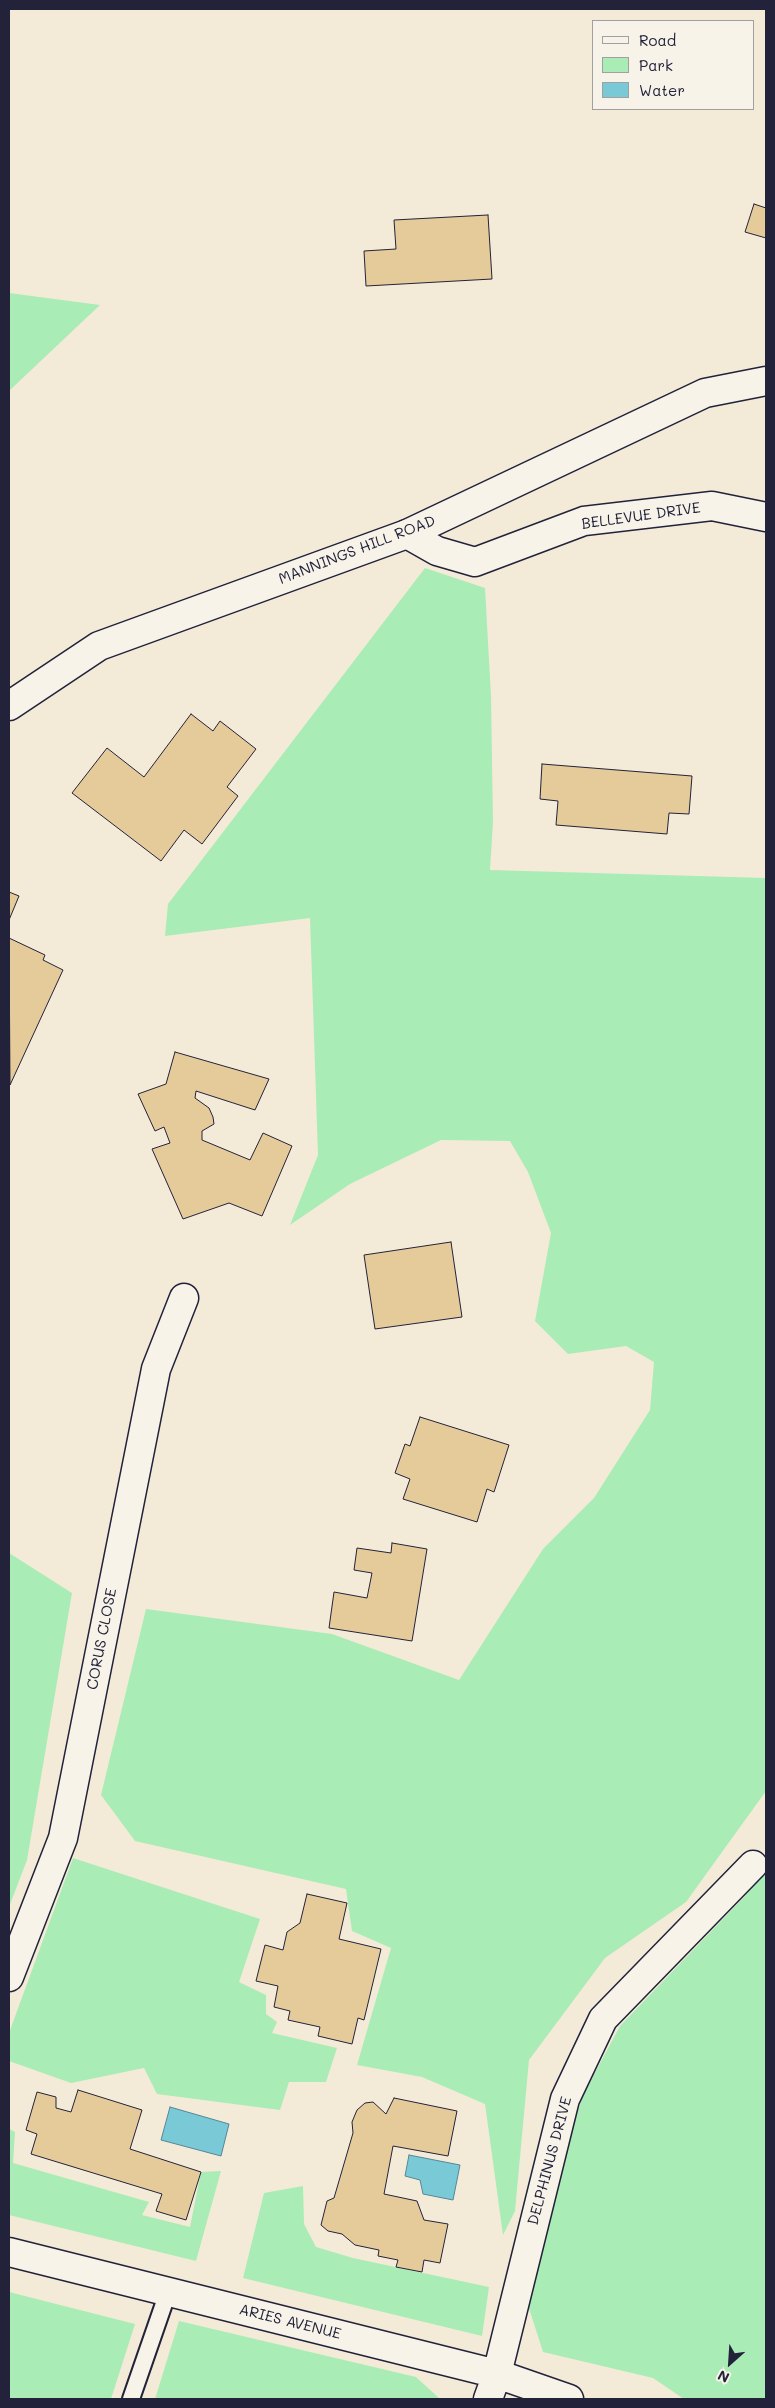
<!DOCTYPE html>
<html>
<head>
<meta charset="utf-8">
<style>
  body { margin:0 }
  #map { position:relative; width:775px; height:2408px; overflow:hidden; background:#f3ebd8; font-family:Mali,sans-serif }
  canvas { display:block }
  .frame { position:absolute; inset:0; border:10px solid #22223b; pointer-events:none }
  .legend { position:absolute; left:592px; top:20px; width:162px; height:90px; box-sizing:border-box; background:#f7f3e8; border:1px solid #a29fa3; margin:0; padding:6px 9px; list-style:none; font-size:15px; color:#22223b }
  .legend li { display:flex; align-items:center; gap:10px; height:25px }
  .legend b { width:25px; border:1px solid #a29fa3 }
  .north { position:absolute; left:705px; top:2338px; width:50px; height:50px; -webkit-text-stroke:4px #f7f3e8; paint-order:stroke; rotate:206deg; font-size:14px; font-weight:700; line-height:20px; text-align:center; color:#22223b }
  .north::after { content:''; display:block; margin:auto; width:18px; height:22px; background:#22223b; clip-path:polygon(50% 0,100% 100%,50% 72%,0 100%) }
</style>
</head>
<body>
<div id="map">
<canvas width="775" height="2408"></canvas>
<div class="frame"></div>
<ul class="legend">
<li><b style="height:6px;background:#f7f3e8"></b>Road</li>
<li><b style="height:14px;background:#aaecb5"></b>Park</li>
<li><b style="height:14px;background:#79c9d6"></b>Water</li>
</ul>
<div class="north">N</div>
</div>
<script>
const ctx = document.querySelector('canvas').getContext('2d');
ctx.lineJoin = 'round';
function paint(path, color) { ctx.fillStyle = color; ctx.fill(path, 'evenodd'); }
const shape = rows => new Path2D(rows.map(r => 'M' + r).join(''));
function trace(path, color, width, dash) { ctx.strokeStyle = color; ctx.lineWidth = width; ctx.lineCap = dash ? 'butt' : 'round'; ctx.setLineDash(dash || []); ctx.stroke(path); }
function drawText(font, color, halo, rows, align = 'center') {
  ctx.font = font + ' Mali,sans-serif'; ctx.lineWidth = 4.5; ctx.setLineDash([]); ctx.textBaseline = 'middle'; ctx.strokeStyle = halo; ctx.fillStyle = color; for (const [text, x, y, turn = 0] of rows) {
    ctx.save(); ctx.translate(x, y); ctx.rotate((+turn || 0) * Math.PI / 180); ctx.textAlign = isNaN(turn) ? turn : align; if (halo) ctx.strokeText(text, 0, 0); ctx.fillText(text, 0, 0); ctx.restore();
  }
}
const green = shape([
  [9,293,100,305,9,391],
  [425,568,485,588,491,696,493,822,490,870,766,878,766,1791,686,1902,605,1958,529,2060,515,2211,503,2235,485,2104,422,2077,357,2065,391,1948,352,1931,346,1889,135,1841,101,1795,146,1609,332,1634,459,1680,543,1549,594,1498,650,1410,654,1362,626,1346,568,1354,535,1321,551,1233,528,1172,510,1141,441,1140,350,1184,290,1225,318,1155,310,918,165,936,168,904],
  [9,1553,72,1593,27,1860,9,1907],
  [73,1858,260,1919,239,1982,266,1995,266,2014,277,2022,272,2033,337,2048,326,2082,289,2082,280,2110,157,2094,144,2068,71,2083,9,2061,9,2033],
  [766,1865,766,2399,684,2399,653,2378,543,2352,527,2302,545,2239,564,2153,583,2095,620,2026,745,1896],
  [9,2129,15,2132,13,2163,149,2202,142,2215,190,2227,201,2172,221,2171,196,2261,9,2215],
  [303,2186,304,2224,316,2247,353,2258,489,2287,482,2336,243,2278,264,2193],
  [9,2292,135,2324,111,2399,9,2399],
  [179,2321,416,2377,440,2399,155,2399]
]);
const water = shape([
  [170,2107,229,2124,221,2156,161,2140,170,2107],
  [409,2155,460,2165,453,2200,423,2194,420,2180,405,2176,409,2155]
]);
const building = shape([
  [754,204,766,208,766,238,745,232,754,204],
  [488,215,492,279,366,286,364,251,396,249,394,220,488,215],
  [191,714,213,731,220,721,256,749,227,787,238,796,202,844,184,830,161,861,72,793,107,748,144,777,191,714],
  [542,764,692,776,689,814,669,813,667,834,556,825,558,801,540,799,542,764],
  [9,892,19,896,9,920,9,892],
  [9,938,45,955,43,960,63,970,10,1085,9,938],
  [175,1052,269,1079,255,1110,196,1091,195,1098,209,1108,213,1117,214,1124,202,1131,202,1140,250,1160,263,1133,292,1146,262,1216,229,1203,183,1219,152,1149,170,1143,164,1127,155,1131,138,1094,166,1084,175,1052],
  [451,1242,462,1317,375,1329,364,1255,451,1242],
  [420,1417,509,1445,494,1492,487,1489,477,1522,403,1499,410,1479,395,1473,405,1444,410,1446,420,1417],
  [392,1543,427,1549,412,1641,329,1628,334,1592,367,1598,372,1573,354,1570,357,1548,391,1553,392,1543],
  [307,1894,347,1903,339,1939,381,1949,364,2020,358,2018,352,2044,318,2036,320,2027,288,2020,290,2011,274,2007,278,1986,256,1981,265,1945,283,1950,287,1932,300,1923,307,1894],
  [78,2090,142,2110,130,2149,201,2172,186,2220,156,2211,162,2194,31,2154,37,2134,26,2130,37,2092,56,2097,56,2108,71,2112,78,2090],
  [394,2098,457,2111,448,2156,393,2146,384,2194,417,2201,424,2220,448,2224,440,2263,424,2260,422,2272,396,2267,398,2260,378,2256,379,2250,355,2245,342,2234,328,2231,321,2225,327,2201,334,2198,353,2133,352,2122,357,2110,365,2103,373,2102,386,2114,394,2098]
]);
const service = shape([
  [131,2399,168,2292]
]);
const minor = shape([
  [407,534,437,551,475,562,584,521,712,506,766,517],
  [9,1977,63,1838,156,1369,184,1298],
  [9,2252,497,2374,569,2399],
  [488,2399,497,2374,565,2099,603,2019,753,1865]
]);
const secondary = shape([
  [9,706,99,646,407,534,705,393,766,381]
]);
const streetNames = [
  ["BELLEVUE DRIVE",641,516,-8],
  ["MANNINGS HILL ROAD",357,550,-21],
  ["CORUS CLOSE",102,1639,-79],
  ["DELPHINUS DRIVE",550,2161,-75],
  ["ARIES AVENUE",290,2322,14]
];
paint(green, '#aaecb5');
paint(water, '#79c9d6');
trace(water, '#568698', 1);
paint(building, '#e5ca9a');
trace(building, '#22223b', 1);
trace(service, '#22223b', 20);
trace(minor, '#22223b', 31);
trace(secondary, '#22223b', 31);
trace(service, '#f7f3e8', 16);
trace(minor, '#f7f3e8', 28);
trace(secondary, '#f7f3e8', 28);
drawText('15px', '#22223b', '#f7f3e8', streetNames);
</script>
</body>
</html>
